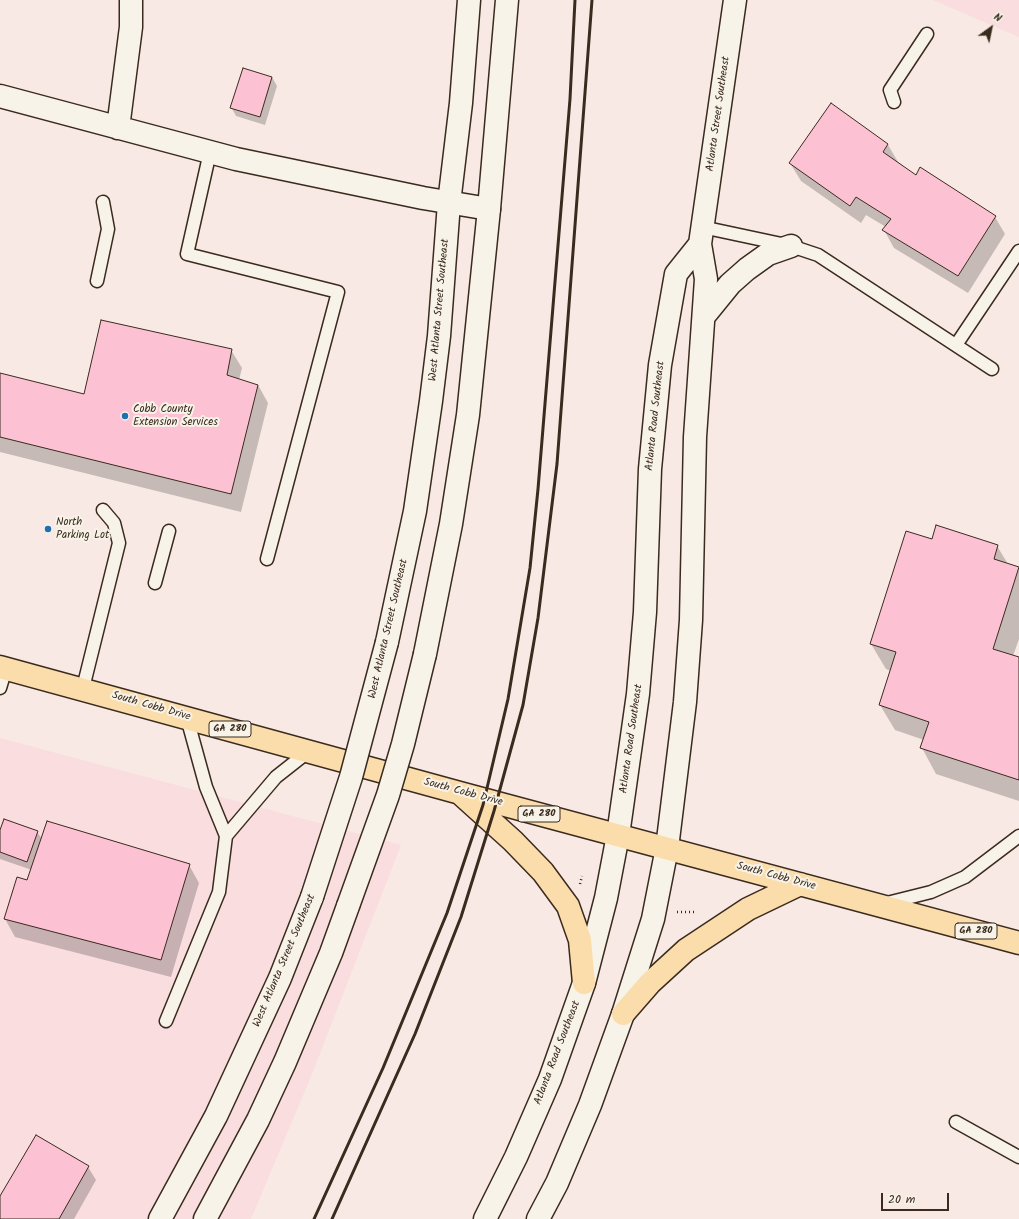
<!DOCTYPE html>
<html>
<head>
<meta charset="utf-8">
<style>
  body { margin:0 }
  #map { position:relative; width:1019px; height:1219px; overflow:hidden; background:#f8e9e4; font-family:Kalam,sans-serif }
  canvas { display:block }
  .north { position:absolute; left:971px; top:8px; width:40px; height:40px; -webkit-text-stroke:3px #f7f3e8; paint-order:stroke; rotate:33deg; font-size:11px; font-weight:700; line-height:16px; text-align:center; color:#3b2a1e }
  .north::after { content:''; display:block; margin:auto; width:14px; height:18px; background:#3b2a1e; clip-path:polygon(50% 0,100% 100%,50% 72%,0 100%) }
  .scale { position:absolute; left:881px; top:1193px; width:68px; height:18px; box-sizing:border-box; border:2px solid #3b2a1e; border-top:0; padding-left:5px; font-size:12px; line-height:14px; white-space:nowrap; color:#3b2a1e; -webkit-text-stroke:3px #f7f3e8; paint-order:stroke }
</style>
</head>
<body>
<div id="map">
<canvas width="1019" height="1219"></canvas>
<div class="north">N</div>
<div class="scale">20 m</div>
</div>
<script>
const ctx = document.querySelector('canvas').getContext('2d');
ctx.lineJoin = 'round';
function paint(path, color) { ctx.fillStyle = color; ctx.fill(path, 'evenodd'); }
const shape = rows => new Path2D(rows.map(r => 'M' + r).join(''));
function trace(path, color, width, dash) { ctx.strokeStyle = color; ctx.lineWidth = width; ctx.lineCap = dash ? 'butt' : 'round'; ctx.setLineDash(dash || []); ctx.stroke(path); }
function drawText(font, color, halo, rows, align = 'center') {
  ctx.font = font + ' Kalam,sans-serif'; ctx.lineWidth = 4; ctx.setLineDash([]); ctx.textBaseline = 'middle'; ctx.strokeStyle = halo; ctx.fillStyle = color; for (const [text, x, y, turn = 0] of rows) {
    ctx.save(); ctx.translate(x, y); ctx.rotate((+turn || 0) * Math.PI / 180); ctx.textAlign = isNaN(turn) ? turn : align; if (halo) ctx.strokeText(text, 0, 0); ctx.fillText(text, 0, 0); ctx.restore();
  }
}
const built = shape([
  [933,0,1019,0,1019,37],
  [0,738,401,845,312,1074,251,1219,0,1219]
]);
const shadow = shape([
  [272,77,277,86,265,125,236,116,231,107],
  [888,145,898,162,916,176,995,217,1005,234,968,293,894,248,884,230,886,227,866,215,861,223,801,181,790,163],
  [231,350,242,368,239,380,258,385,268,403,241,512,0,452,0,374,85,395],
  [932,540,997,546,1008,564,1019,568,1019,639,1013,656,1019,658,1019,801,936,774,922,748,924,740,895,730,880,705,891,671,886,669,871,644],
  [37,832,42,839,189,865,199,883,171,977,15,937,5,919,17,878,28,882,32,870,0,859,0,833],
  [88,1167,96,1180,74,1219,0,1219,0,1198]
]);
const building = shape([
  [243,68,272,77,260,117,230,108,243,68],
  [831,103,888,144,883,152,916,175,920,167,996,216,958,276,882,230,891,219,856,197,850,206,789,163,831,103],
  [101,320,232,349,227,375,258,385,231,494,0,437,0,373,84,394,101,320],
  [936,525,998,545,994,559,1019,567,993,649,1019,657,1019,780,920,748,929,722,879,705,896,652,870,644,906,531,932,539,936,525],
  [4,819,38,831,27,862,0,852,0,830,4,819],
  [47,821,190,864,161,960,4,919,17,877,27,880,47,821],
  [36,1135,89,1166,59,1219,0,1219,0,1196,36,1135]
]);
const path = shape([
  [580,884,582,876],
  [677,912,695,912]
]);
const service = shape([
  [894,102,890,90,927,34],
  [210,152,187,254,338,292,267,559],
  [702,227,791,246,818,255,992,369],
  [97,281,108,229,103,202],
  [956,345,1019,251],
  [155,583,169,531],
  [0,688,6,668],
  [83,688,119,543,114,523,103,510],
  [226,836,276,777,309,751],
  [887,903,931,892,965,877,1019,836],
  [166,1021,219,892,226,836,206,787,187,718],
  [956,1122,1019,1157]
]);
const minor = shape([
  [0,96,236,159,423,198,489,209],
  [118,128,131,27,131,0]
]);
const tertiary = shape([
  [387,642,415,511,431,401,439,336,449,203,461,103,469,0],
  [425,654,451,524,468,415,489,209,507,0],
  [160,1219,216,1116,280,978,312,897],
  [205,1219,258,1120,285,1062,331,953,348,906]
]);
const secondary = shape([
  [704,316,730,284,747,269,768,254,791,246],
  [485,1219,516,1157,550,1079,584,983,606,898,618,835,638,694,645,612,650,469,660,365,676,274,700,244],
  [538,1219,557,1183,590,1105,623,1014,653,919,667,848,685,702,691,620,695,437,706,279,700,244,735,0]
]);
const primary = shape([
  [0,667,460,793,1019,943],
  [462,795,513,841,543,872,568,906,580,940,584,983],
  [623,1014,650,983,686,950,748,909,800,884]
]);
const rail = shape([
  [314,1219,383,1068,447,913,483,805,508,699,530,568,538,489,570,99,575,0],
  [332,1219,415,1034,461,917,494,811,523,705,538,618,557,464,592,0]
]);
const tertiaryBridge = shape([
  [312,897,351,777,387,642],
  [348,906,388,795,403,744,425,654]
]);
const markers = [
  [125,416,4,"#1f6fb2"],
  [48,529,4,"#1f6fb2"]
];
const shields = [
  [230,729,42],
  [539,814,42],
  [976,931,42]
];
const shieldNames = [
  ["GA 280",230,729],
  ["GA 280",539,814],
  ["GA 280",976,931]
];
const streetNames = [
  ["Atlanta Street Southeast",719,114,-82],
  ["West Atlanta Street Southeast",440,310,-85],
  ["Atlanta Road Southeast",656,416,-84],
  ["West Atlanta Street Southeast",389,629,-77],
  ["South Cobb Drive",151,707,16],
  ["Atlanta Road Southeast",632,739,-82],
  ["South Cobb Drive",463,793,15],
  ["South Cobb Drive",776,877,15],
  ["West Atlanta Street Southeast",285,961,-67],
  ["Atlanta Road Southeast",558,1053,-69]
];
const poiNames = [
  ["Cobb County",133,410],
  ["Extension Services",133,423],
  ["North",56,523],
  ["Parking Lot",56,536]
];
paint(built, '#f9dddf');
paint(shadow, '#0003');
paint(building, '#fcc2d4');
trace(building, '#3b2a1e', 1);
trace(service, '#3b2a1e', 15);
trace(minor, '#3b2a1e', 25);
trace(tertiary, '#3b2a1e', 25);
trace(secondary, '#3b2a1e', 25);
trace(primary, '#3b2a1e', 25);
trace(path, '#3b2a1e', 2.5, [1, 3]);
trace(service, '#f7f3e8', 12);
trace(minor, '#f7f3e8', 22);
trace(tertiary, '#f7f3e8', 22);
trace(secondary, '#f7f3e8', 22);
trace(primary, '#fbddab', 22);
trace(rail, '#3b2a1e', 3);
trace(tertiaryBridge, '#3b2a1e', 25, []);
trace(tertiaryBridge, '#f7f3e8', 22);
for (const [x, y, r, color] of markers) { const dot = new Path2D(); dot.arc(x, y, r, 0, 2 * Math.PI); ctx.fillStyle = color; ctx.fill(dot); trace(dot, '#f7f3e8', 1.5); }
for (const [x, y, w] of shields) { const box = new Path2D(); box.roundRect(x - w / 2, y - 8, w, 16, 3); ctx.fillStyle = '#f7f3e8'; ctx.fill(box); trace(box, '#3b2a1e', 1); }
drawText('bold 10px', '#3b2a1e', null, shieldNames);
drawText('11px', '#3b2a1e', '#f7f3e8', streetNames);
drawText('11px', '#3b2a1e', '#f7f3e8', poiNames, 'left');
</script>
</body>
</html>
